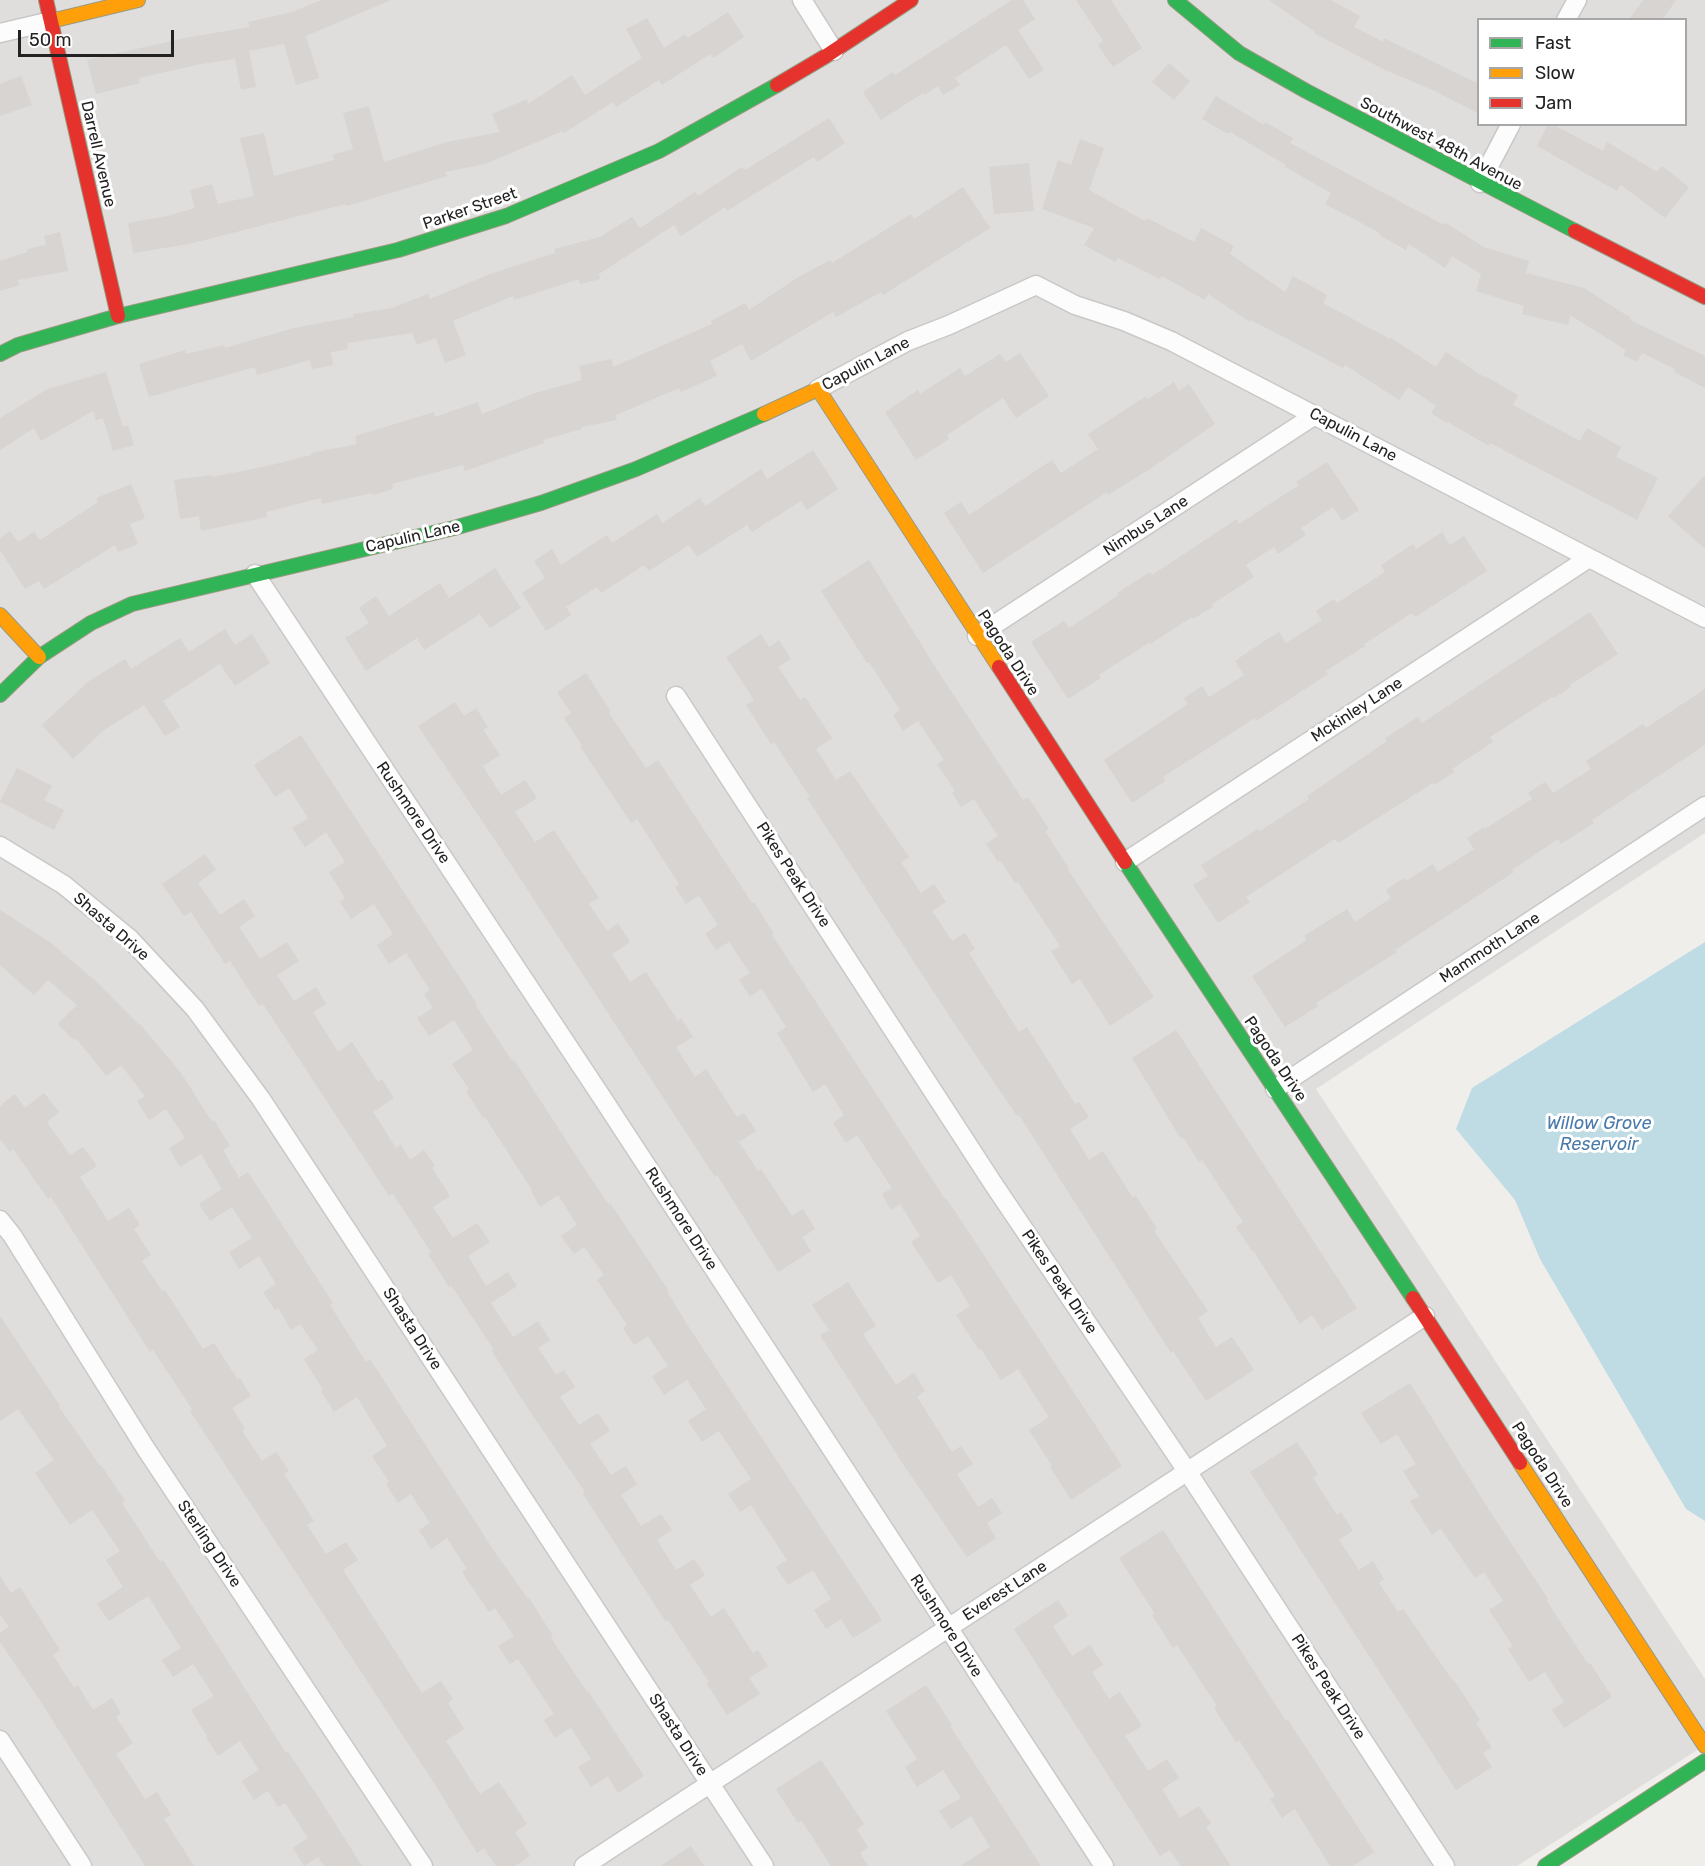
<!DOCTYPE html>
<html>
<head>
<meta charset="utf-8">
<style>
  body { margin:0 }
  #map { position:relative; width:1705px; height:1866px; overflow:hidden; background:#f0eeeb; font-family:Rubik,sans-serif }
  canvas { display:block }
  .legend { position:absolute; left:1477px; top:18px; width:210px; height:108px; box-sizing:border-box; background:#fff; border:2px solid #a7a7a7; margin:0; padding:8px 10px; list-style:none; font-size:18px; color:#222 }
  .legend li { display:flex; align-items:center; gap:12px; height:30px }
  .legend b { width:30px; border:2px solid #a7a7a7 }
  .scale { position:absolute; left:18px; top:30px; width:156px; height:27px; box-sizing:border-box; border:3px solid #222; border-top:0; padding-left:8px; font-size:18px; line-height:21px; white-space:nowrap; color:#222; -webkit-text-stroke:4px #fff; paint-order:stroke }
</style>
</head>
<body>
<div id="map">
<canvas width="1705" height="1866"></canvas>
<ul class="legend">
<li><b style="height:8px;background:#30b455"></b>Fast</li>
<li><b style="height:8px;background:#ff9f0a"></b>Slow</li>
<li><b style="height:8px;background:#e5322d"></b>Jam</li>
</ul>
<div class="scale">50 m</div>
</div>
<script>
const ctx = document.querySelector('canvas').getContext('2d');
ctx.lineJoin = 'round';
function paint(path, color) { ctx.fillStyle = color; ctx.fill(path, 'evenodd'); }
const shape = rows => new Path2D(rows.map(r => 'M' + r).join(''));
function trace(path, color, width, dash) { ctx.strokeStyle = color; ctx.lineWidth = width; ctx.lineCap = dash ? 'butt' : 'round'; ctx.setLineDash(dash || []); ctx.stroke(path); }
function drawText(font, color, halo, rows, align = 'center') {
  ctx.font = font + ' Rubik,sans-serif'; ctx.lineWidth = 6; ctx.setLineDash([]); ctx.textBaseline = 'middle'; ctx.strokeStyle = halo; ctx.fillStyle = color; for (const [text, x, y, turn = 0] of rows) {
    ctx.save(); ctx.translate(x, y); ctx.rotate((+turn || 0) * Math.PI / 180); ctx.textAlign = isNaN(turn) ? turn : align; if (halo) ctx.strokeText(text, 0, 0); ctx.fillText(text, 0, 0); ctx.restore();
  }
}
const residential = shape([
  [0,0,1705,0,1705,833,1316,1089,1705,1679,1705,1745,1517,1866,0,1866],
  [1478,20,1686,20,1686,124,1478,124]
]);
const water = shape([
  [1705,942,1705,1521,1686,1509,1540,1259,1515,1200,1456,1129,1472,1088]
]);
const building = shape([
  [321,0,391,0,306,36,319,78,296,85,284,44,249,51,256,87,241,90,235,59,201,64,139,78,140,83,96,94,87,60,185,38,250,27,248,22,292,12],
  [1012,0,1023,0,1035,19,1018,30,1044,70,1029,79,1006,45,955,78,960,85,943,95,938,86,924,95,923,93,881,120,863,92,893,72,895,75],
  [1076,0,1111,0,1142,48,1113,67,1098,45,1103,41],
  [1269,0,1331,0,1360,16,1354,27,1383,42,1384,38,1479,84,1479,114,1435,91,1385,70,1314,33,1315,32],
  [1643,0,1676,0,1662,20,1629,20],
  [728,12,744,37,713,58,710,54,662,85,659,80,616,107,613,102,564,133,563,131,485,164,445,172,447,176,347,206,346,204,189,244,133,253,128,223,167,216,195,208,190,190,212,184,218,204,254,196,240,138,264,133,274,176,334,160,332,155,353,149,343,113,369,106,384,162,447,142,500,132,492,114,527,99,528,104,572,75,585,95,642,58,626,29,647,18,664,48,685,34,688,38],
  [1169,63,1190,81,1174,100,1152,82],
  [21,76,32,105,0,116,0,84],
  [1216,96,1264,125,1265,122,1293,138,1290,143,1444,225,1446,223,1484,247,1529,261,1526,273,1584,288,1631,318,1630,320,1705,356,1705,388,1674,372,1675,369,1642,353,1637,362,1623,355,1626,350,1570,315,1568,325,1522,314,1524,306,1476,291,1481,274,1452,256,1445,268,1409,244,1406,250,1379,235,1380,233,1325,204,1331,193,1285,167,1286,165,1230,132,1228,134,1202,119],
  [829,118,845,143,817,162,814,157,727,211,725,207,681,236,674,225,599,274,600,279,580,284,579,279,514,300,513,296,453,321,466,355,445,363,436,338,417,345,412,333,347,343,348,349,331,352,333,365,312,369,310,360,257,375,255,367,149,397,139,364,185,350,186,354,224,345,225,348,294,328,353,317,353,314,392,308,428,294,430,299,490,274,555,253,554,249,600,237,632,217,640,228,695,192,698,196,742,167,745,170],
  [1548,124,1552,124,1603,151,1607,142,1657,172,1662,166,1689,187,1665,218,1621,185,1617,191,1537,146],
  [1080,139,1104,148,1089,190,1145,221,1147,218,1194,242,1201,228,1234,246,1230,254,1285,292,1293,276,1327,295,1323,303,1390,339,1391,338,1436,367,1446,352,1484,377,1485,376,1518,395,1513,405,1580,441,1587,428,1621,447,1616,457,1658,478,1637,520,1490,443,1489,446,1448,422,1447,423,1431,413,1436,406,1408,387,1399,400,1345,365,1343,368,1251,320,1250,322,1208,294,1205,300,1162,276,1160,279,1118,258,1115,262,1084,245,1094,228,1042,209,1058,160,1071,165],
  [1029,163,1034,211,994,214,989,167],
  [963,187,990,228,883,295,881,292,836,317,833,312,751,361,742,344,710,361,717,376,681,392,679,388,616,415,617,420,582,427,582,429,543,440,544,443,465,471,463,465,392,484,393,489,373,495,372,493,322,504,321,498,266,512,267,517,201,531,199,516,180,519,174,480,212,475,212,477,272,465,311,455,311,453,357,444,355,436,434,412,435,417,478,402,482,414,535,393,582,380,579,366,612,359,613,367,712,324,711,321,745,303,749,310,797,278,830,260,832,263,911,214,914,219],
  [60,232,68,271,18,280,20,285,0,291,0,261,27,252,27,249,46,245,44,236],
  [1020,353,1049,396,1016,418,1003,398,947,435,949,439,916,460,885,412,918,390,920,394,960,368,965,376,1000,354,1006,362],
  [106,372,123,427,128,425,134,445,113,451,103,418,96,420,93,411,41,441,34,428,0,450,0,418,51,387,52,388],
  [1174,382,1179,391,1189,384,1215,424,1150,469,1108,495,1107,492,983,573,944,513,961,502,969,515,1052,460,1061,473,1098,449,1088,434,1146,396,1148,399],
  [813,450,838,489,807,510,801,501,752,532,747,525,697,557,689,545,649,571,644,565,601,593,597,587,566,607,571,615,546,631,522,593,545,578,534,561,552,549,561,565,607,535,612,543,657,514,662,523,700,498,705,506,761,469,767,479],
  [1327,462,1359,510,1342,521,1333,507,1301,528,1306,535,1278,554,1274,547,1246,565,1254,577,1212,604,1213,607,1193,619,1192,617,1150,644,1150,642,1099,675,1101,678,1068,699,1031,642,1064,621,1069,628,1119,595,1117,593,1150,572,1152,575,1237,519,1239,524,1299,485,1296,482],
  [1705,475,1705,549,1668,516],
  [131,484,145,518,130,524,138,544,118,552,115,545,44,589,39,581,25,589,0,550,0,538,10,531,18,542,34,532,40,540,98,502,96,498],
  [1442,532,1450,545,1464,536,1487,571,1415,617,1412,613,1364,644,1365,646,1326,671,1328,674,1256,721,1255,718,1163,777,1165,781,1132,803,1104,760,1188,704,1184,698,1202,686,1209,697,1244,675,1235,661,1261,643,1279,632,1286,643,1322,620,1316,611,1334,599,1337,603,1385,572,1381,565,1413,544,1416,549],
  [869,560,939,673,1023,800,1028,797,1049,829,1045,831,1069,869,1068,870,1154,997,1110,1026,1080,979,1072,984,1051,951,1060,946,1018,882,1016,884,1000,860,998,862,986,844,998,836,974,799,961,807,952,793,955,791,937,764,944,760,918,721,903,731,893,715,900,710,869,662,867,663,821,591],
  [495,568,521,608,490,628,480,614,424,650,417,638,366,671,345,638,369,623,359,608,376,596,389,616,440,583,449,598],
  [1590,612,1618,654,1570,685,1571,687,1554,698,1552,697,1490,737,1493,742,1452,769,1454,772,1434,785,1433,783,1338,843,1335,839,1246,897,1250,902,1218,923,1193,885,1208,876,1201,865,1258,829,1260,831,1309,799,1307,796,1387,741,1385,738,1418,717,1422,723],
  [225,629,235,645,252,634,270,663,235,686,220,664,163,701,180,727,165,736,144,705,104,730,73,759,42,725,89,681,125,659,131,669,180,638,189,652],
  [761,634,769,647,779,640,791,659,778,667,800,700,805,697,832,738,816,749,836,780,850,771,909,857,901,862,921,893,934,884,946,902,932,911,952,941,965,933,975,949,969,953,1019,1032,1027,1027,1075,1104,1079,1102,1089,1117,1070,1129,1089,1160,1103,1151,1133,1198,1136,1196,1157,1229,1154,1231,1208,1311,1198,1318,1216,1347,1232,1337,1254,1370,1206,1401,1173,1351,1171,1353,1019,1115,1017,1116,952,1020,807,798,810,797,774,742,771,744,746,705,754,700,726,657],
  [586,673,611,712,609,713,646,768,658,760,752,903,754,902,774,934,772,935,945,1199,946,1198,972,1237,1122,1466,1071,1500,1050,1467,1052,1466,1029,1430,1049,1417,1018,1369,1001,1380,981,1349,979,1350,956,1315,970,1306,951,1275,938,1283,911,1242,920,1236,900,1204,891,1210,882,1194,892,1188,857,1135,846,1143,833,1123,844,1115,825,1084,813,1092,777,1033,786,1027,762,989,750,996,739,980,750,973,729,942,716,950,705,934,718,925,699,896,686,904,675,887,679,884,637,819,631,823,580,746,582,745,564,718,571,713,557,692],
  [1705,689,1705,745,1592,820,1594,823,1561,844,1558,839,1512,870,1514,872,1395,950,1397,952,1316,1003,1318,1006,1285,1027,1252,976,1307,940,1304,936,1347,909,1355,922,1391,898,1386,890,1404,878,1406,881,1433,864,1438,872,1474,849,1467,838,1484,827,1485,829,1532,799,1528,793,1545,782,1553,793,1591,769,1586,761,1643,724,1646,728],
  [455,702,464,716,476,708,488,727,483,730,500,755,483,766,501,795,525,780,537,798,515,812,535,842,554,830,599,898,589,904,607,931,618,923,630,942,612,954,630,982,646,972,678,1021,681,1018,693,1037,676,1047,695,1077,706,1069,737,1117,744,1113,756,1131,739,1142,758,1171,761,1169,792,1216,803,1209,815,1229,802,1237,811,1251,778,1272,717,1175,715,1177,497,843,418,726],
  [301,735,477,1004,476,1006,512,1061,514,1060,579,1160,608,1204,610,1203,668,1290,667,1291,690,1329,882,1620,853,1638,841,1619,826,1629,814,1610,831,1599,813,1570,788,1585,776,1567,787,1560,751,1505,740,1512,728,1494,751,1479,719,1431,702,1442,688,1421,706,1409,687,1380,664,1395,652,1376,668,1366,648,1336,634,1345,623,1328,627,1325,597,1280,604,1275,584,1247,574,1254,561,1236,577,1225,558,1195,540,1207,531,1191,532,1190,485,1117,483,1118,466,1091,469,1089,452,1064,473,1050,454,1020,429,1036,417,1018,433,1008,424,994,430,990,406,953,389,964,377,945,393,934,374,904,351,919,340,902,345,898,329,872,345,862,326,832,305,847,292,828,308,818,289,788,275,797,254,765],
  [17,768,52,786,44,800,64,810,54,830,0,802],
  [205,854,216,870,198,883,220,915,244,899,255,916,239,927,260,959,287,942,299,961,277,975,294,1001,316,987,326,1004,313,1012,338,1052,352,1042,378,1082,382,1079,394,1098,373,1112,396,1148,401,1145,410,1160,424,1150,435,1166,432,1168,450,1196,433,1207,453,1238,477,1223,490,1242,468,1256,486,1286,508,1272,517,1286,491,1303,513,1337,538,1321,550,1340,538,1348,556,1375,564,1370,575,1387,560,1397,579,1425,598,1413,610,1431,590,1444,611,1475,626,1466,637,1484,621,1495,641,1526,661,1514,672,1530,657,1540,676,1570,694,1559,705,1575,690,1585,711,1617,724,1608,753,1653,758,1650,768,1666,749,1678,760,1694,727,1715,707,1684,709,1682,668,1620,666,1622,583,1494,585,1492,521,1398,492,1351,494,1350,451,1285,449,1287,428,1254,431,1252,393,1194,389,1196,263,1004,259,1006,230,961,225,964,191,912,184,916,162,884],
  [0,910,51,943,99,984,139,1025,140,1024,181,1073,212,1122,214,1120,230,1146,223,1150,239,1178,248,1172,333,1303,330,1305,366,1362,370,1359,494,1551,528,1599,529,1598,553,1636,551,1638,587,1692,588,1691,644,1776,618,1793,608,1776,591,1787,578,1767,591,1759,571,1728,555,1738,544,1720,554,1714,518,1659,510,1664,498,1646,514,1636,495,1608,489,1612,462,1572,467,1569,447,1538,431,1549,419,1530,430,1523,411,1494,398,1503,386,1484,389,1482,372,1456,387,1446,357,1397,334,1412,321,1391,323,1390,304,1359,318,1350,300,1324,291,1330,278,1308,275,1310,263,1292,276,1284,259,1256,239,1269,229,1252,252,1238,232,1207,210,1221,199,1204,222,1189,201,1154,180,1167,169,1148,185,1138,166,1109,149,1120,137,1101,145,1096,121,1065,106,1076,76,1038,74,1040,58,1024,77,1005,48,980,34,995,0,965],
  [1176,1030,1357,1308,1322,1330,1312,1315,1300,1324,1253,1250,1252,1251,1236,1227,1243,1222,1202,1160,1199,1162,1183,1137,1181,1139,1132,1058],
  [44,1093,59,1112,47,1122,70,1155,83,1147,97,1166,80,1177,108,1221,129,1208,140,1225,134,1229,151,1255,142,1261,162,1291,165,1290,203,1349,214,1343,238,1380,240,1378,251,1396,232,1408,245,1429,242,1431,262,1461,276,1452,289,1471,284,1474,314,1521,307,1525,326,1554,346,1542,358,1560,343,1570,422,1693,441,1681,453,1699,448,1703,464,1729,446,1741,480,1794,499,1782,527,1824,515,1832,530,1856,515,1866,496,1866,484,1848,477,1853,434,1783,190,1411,192,1409,153,1350,150,1352,51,1197,48,1199,13,1149,10,1152,0,1139,0,1106,15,1094,25,1108],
  [848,1282,876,1326,863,1334,896,1385,914,1373,925,1391,917,1397,952,1452,961,1446,973,1464,957,1474,978,1507,992,1498,1002,1513,987,1523,996,1538,967,1557,905,1467,820,1335,829,1330,812,1305],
  [0,1316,60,1406,59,1407,100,1466,101,1465,125,1501,122,1503,160,1562,163,1560,286,1753,288,1752,319,1798,362,1866,324,1866,318,1857,304,1866,293,1848,308,1838,285,1803,278,1807,268,1791,254,1800,242,1781,259,1770,240,1741,218,1756,206,1737,207,1736,191,1710,214,1696,193,1664,173,1677,162,1660,181,1648,148,1596,109,1621,97,1604,123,1587,106,1560,120,1551,92,1510,70,1525,35,1473,54,1460,18,1409,0,1421],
  [1410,1383,1491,1513,1548,1599,1546,1600,1588,1664,1590,1663,1612,1697,1564,1728,1552,1710,1564,1702,1545,1672,1529,1682,1508,1649,1513,1646,1489,1610,1503,1601,1484,1572,1475,1578,1441,1529,1432,1535,1410,1501,1419,1496,1403,1471,1416,1464,1397,1434,1381,1444,1361,1413],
  [1297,1442,1318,1474,1313,1478,1337,1515,1341,1512,1353,1531,1339,1540,1359,1570,1373,1561,1384,1579,1379,1583,1398,1612,1403,1609,1453,1681,1454,1680,1480,1720,1476,1723,1492,1748,1483,1753,1492,1767,1456,1790,1250,1472],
  [1163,1530,1286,1721,1288,1720,1374,1852,1353,1866,1330,1866,1295,1809,1282,1818,1270,1799,1275,1796,1239,1740,1236,1742,1214,1708,1217,1706,1177,1645,1173,1648,1152,1615,1155,1614,1119,1558],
  [0,1576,11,1593,20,1587,60,1650,53,1655,74,1688,78,1685,93,1710,112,1698,121,1713,116,1717,133,1743,116,1754,145,1799,157,1792,171,1815,164,1819,194,1866,145,1866,39,1699,0,1642,0,1633,9,1627,0,1614],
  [1058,1600,1068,1616,1053,1626,1072,1656,1090,1645,1103,1665,1092,1672,1109,1699,1120,1692,1142,1726,1125,1736,1148,1771,1167,1759,1179,1778,1162,1789,1180,1818,1199,1806,1211,1823,1206,1827,1231,1866,1181,1866,1170,1850,1160,1856,1014,1629],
  [926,1685,952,1725,950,1726,1041,1866,960,1866,990,1847,971,1816,951,1829,939,1811,961,1798,943,1770,917,1787,905,1767,917,1759,886,1711],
  [821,1760,864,1824,857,1829,868,1847,860,1853,868,1866,831,1866,802,1821,798,1823,776,1789],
  [691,1846,704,1866,660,1866]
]);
const street = shape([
  [802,0,834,51],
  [1566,20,1577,0],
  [0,33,51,21],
  [1480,183,1511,124],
  [818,389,908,341,949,325,1036,285,1075,305,1124,321,1171,341,1705,618],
  [255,574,601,1096,1104,1866],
  [977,636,1315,415],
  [676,696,994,1185,1187,1471,1445,1866],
  [0,846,64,885,130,939,195,1009,261,1099,764,1866],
  [1125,862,1589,558],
  [1275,1089,1705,806],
  [0,1220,12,1235,146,1449,423,1866],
  [0,1740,82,1866],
  [584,1866,1425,1316]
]);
const fast = shape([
  [1175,0,1239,53,1306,91,1575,231],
  [0,354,18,345,118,316,398,250,506,216,659,151,777,85],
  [0,695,39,657,91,623,132,604,454,528,541,503,636,469,764,414],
  [1125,862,1413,1298],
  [1545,1866,1705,1761]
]);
const slow = shape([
  [51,21,138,0],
  [764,414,818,389,999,667],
  [0,615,39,657],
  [1520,1463,1705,1746]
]);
const jam = shape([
  [46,0,118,316],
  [777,85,826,56,911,0],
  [1575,231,1705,297],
  [999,667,1125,862],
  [1413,1298,1520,1463]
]);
const streetNames = [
  ["Southwest 48th Avenue",1441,144,28],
  ["Darrell Avenue",98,154,77],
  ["Parker Street",470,209,-19],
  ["Capulin Lane",866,364,-28],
  ["Capulin Lane",1353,435,28],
  ["Nimbus Lane",1146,526,-33],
  ["Capulin Lane",413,537,-13],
  ["Pagoda Drive",1008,653,57],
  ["Mckinley Lane",1357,710,-33],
  ["Rushmore Drive",413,813,56],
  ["Pikes Peak Drive",793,875,57],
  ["Shasta Drive",111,927,41],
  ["Mammoth Lane",1490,948,-33],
  ["Pagoda Drive",1275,1059,56],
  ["Rushmore Drive",681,1219,57],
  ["Pikes Peak Drive",1059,1282,56],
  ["Shasta Drive",412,1329,57],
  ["Pagoda Drive",1542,1465,57],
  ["Sterling Drive",209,1544,56],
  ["Everest Lane",1005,1591,-33],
  ["Rushmore Drive",946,1626,57],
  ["Pikes Peak Drive",1328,1687,57],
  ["Shasta Drive",678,1735,57]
];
const waterNames = [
  ["Willow Grove",1599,1124],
  ["Reservoir",1599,1145]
];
paint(residential, '#dfdedc');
paint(water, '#bfdbe3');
paint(building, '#d7d4d2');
trace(street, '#c9c8c7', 21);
trace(fast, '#999a82', 16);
trace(slow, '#999a82', 16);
trace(jam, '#999a82', 16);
trace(street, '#fdfcfc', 18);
trace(fast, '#30b455', 14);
trace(slow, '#ff9f0a', 14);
trace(jam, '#e5322d', 14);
drawText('16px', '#222', '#fff', streetNames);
drawText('italic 18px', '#4a7aab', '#fff', waterNames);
</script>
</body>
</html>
